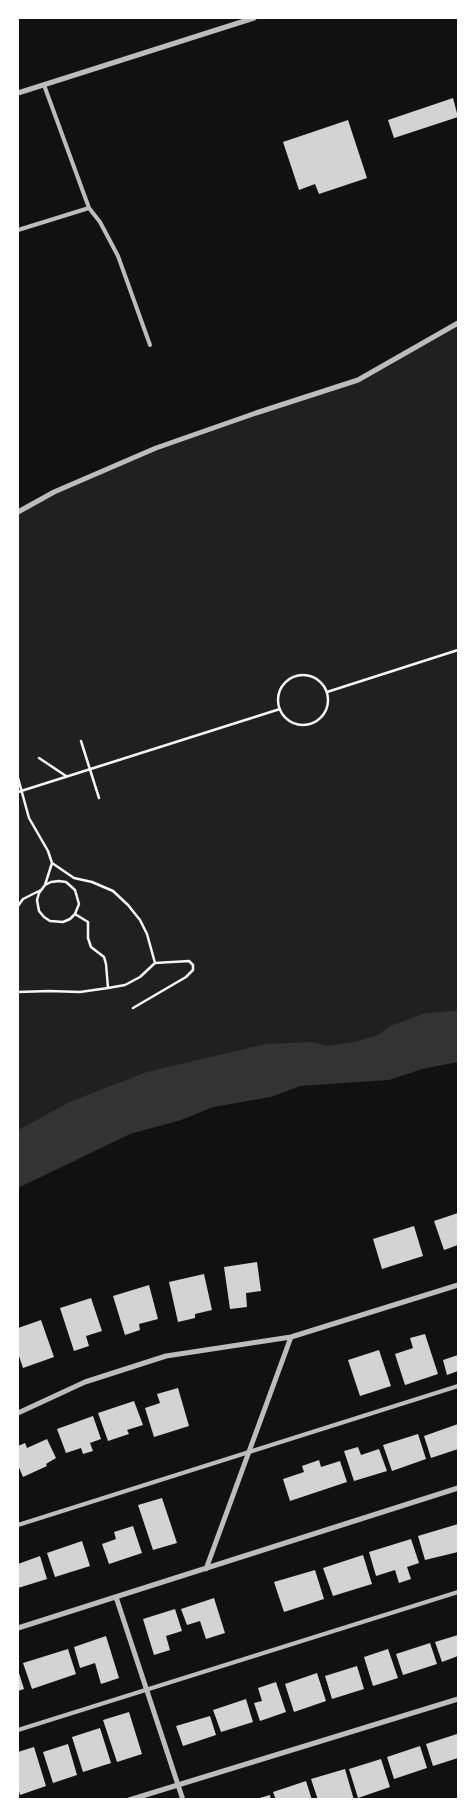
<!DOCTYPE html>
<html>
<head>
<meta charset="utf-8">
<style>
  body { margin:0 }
  #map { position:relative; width:476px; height:1817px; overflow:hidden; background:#111; font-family:"Varela Round",sans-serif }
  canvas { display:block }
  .frame { position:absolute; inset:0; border:19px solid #fff; pointer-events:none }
</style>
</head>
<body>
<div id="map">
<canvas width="476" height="1817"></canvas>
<div class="frame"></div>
</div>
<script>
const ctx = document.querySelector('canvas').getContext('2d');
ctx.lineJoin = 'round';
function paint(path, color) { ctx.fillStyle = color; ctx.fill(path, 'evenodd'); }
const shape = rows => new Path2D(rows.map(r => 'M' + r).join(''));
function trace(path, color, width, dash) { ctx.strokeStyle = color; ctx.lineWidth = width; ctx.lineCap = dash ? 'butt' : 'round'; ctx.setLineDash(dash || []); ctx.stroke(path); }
const green = shape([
  [458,323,458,1039,18,1147,18,512,54,492,156,448,358,380]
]);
const water = shape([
  [458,1011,458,1062,422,1069,389,1080,300,1086,271,1097,213,1107,181,1120,130,1134,18,1188,18,1130,72,1101,147,1072,266,1044,312,1042,327,1046,355,1042,378,1035,390,1026,426,1013]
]);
const building = shape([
  [453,98,458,117,394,138,388,120],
  [348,120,367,178,319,194,315,184,299,190,283,142],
  [458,1213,458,1245,444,1250,434,1221],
  [414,1226,423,1256,382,1269,373,1239],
  [257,1262,261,1291,246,1293,247,1307,230,1309,224,1267],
  [204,1274,212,1310,195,1314,195,1318,178,1322,169,1282],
  [149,1285,158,1319,139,1324,140,1330,125,1335,113,1296],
  [91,1298,102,1331,86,1336,89,1346,74,1351,60,1308],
  [41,1320,54,1357,23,1368,18,1353,18,1328],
  [425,1334,438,1374,405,1385,395,1354,413,1348,410,1338],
  [379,1350,391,1386,360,1396,348,1360],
  [458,1355,458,1371,447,1375,443,1360],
  [178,1388,189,1426,154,1437,145,1408,160,1403,157,1394],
  [134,1401,143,1425,127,1430,129,1434,108,1441,98,1413],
  [93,1416,101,1439,90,1443,93,1451,83,1454,81,1448,66,1453,57,1429],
  [458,1424,458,1449,431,1458,424,1436],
  [418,1434,426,1459,392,1471,383,1445],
  [47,1439,56,1458,46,1464,47,1466,23,1477,18,1465,18,1446,25,1443,27,1448],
  [358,1447,361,1455,379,1449,387,1471,354,1481,344,1451],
  [319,1460,321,1467,340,1461,347,1482,290,1501,283,1479,304,1472,302,1466],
  [162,1498,177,1543,153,1550,138,1505],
  [458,1524,458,1552,425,1560,418,1536],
  [133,1526,142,1553,109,1564,102,1544,116,1539,114,1532],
  [411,1539,419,1563,407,1567,411,1579,399,1583,395,1570,376,1576,369,1552],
  [82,1541,90,1566,55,1577,47,1553],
  [363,1555,372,1584,333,1596,323,1568],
  [40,1556,47,1579,18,1588,18,1564],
  [315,1570,324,1599,284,1612,274,1582],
  [214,1598,225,1633,206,1639,200,1621,187,1625,181,1609],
  [175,1609,182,1631,166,1636,170,1650,154,1655,143,1619],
  [458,1635,458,1656,442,1662,435,1642],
  [106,1636,119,1678,101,1684,95,1663,80,1668,74,1647],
  [430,1643,437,1664,403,1675,396,1654],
  [68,1649,76,1674,32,1689,23,1663],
  [388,1649,398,1678,373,1686,364,1657],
  [357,1666,364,1689,332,1699,325,1676],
  [18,1670,24,1689,18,1691],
  [317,1673,326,1701,294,1712,285,1684],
  [276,1682,286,1712,260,1721,254,1703,262,1701,258,1688],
  [246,1699,253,1722,221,1732,213,1710],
  [129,1712,142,1754,117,1762,103,1720],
  [210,1716,216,1735,183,1746,176,1726],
  [100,1728,111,1763,83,1772,72,1737],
  [457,1734,458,1758,433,1766,426,1744],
  [68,1744,77,1775,53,1783,43,1752],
  [420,1746,427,1768,394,1779,387,1757],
  [34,1747,46,1786,20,1795,18,1787,18,1752],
  [381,1759,390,1787,358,1798,349,1769],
  [345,1769,354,1800,318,1800,311,1779],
  [306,1781,312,1800,276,1800,273,1792],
  [270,1795,271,1800,256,1800,256,1799]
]);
const path = shape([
  '278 700a25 25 0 1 1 50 0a25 25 0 1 1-50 0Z',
  [327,692,458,650],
  [81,741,99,798],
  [39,758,66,776],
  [18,778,29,818,48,851,52,863,45,885,39,893,37,900,39,911,44,917,50,921,63,922,70,919,75,914,79,904,75,890,66,882,59,881,51,882,45,885],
  [18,792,280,709],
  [18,906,23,899,41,890],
  [75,914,88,922,88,938,91,947,104,957,106,964,108,988],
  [18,992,49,991,80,992,108,988,125,985,140,977,155,963,147,934,140,920,128,905,113,891,92,882,74,878,52,863],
  [133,1008,186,977,193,970,193,965,189,961,155,963]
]);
const service = shape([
  [44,85,89,208,100,222,118,256,150,345],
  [18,230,89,208],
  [18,1525,458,1386],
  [18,1730,458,1592]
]);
const minor = shape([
  [18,93,254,18],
  [18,512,54,492,156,448,256,413,358,380,458,323],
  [18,1413,85,1382,166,1356,291,1337,458,1285],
  [206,1569,291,1337],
  [116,1597,183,1800],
  [18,1628,458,1488],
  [129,1800,458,1699]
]);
paint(green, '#202020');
paint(water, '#333');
paint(building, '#d3d3d3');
trace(path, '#f5f5f5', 2.5);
trace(service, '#bcbcbc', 4);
trace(minor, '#bcbcbc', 5);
</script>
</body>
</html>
